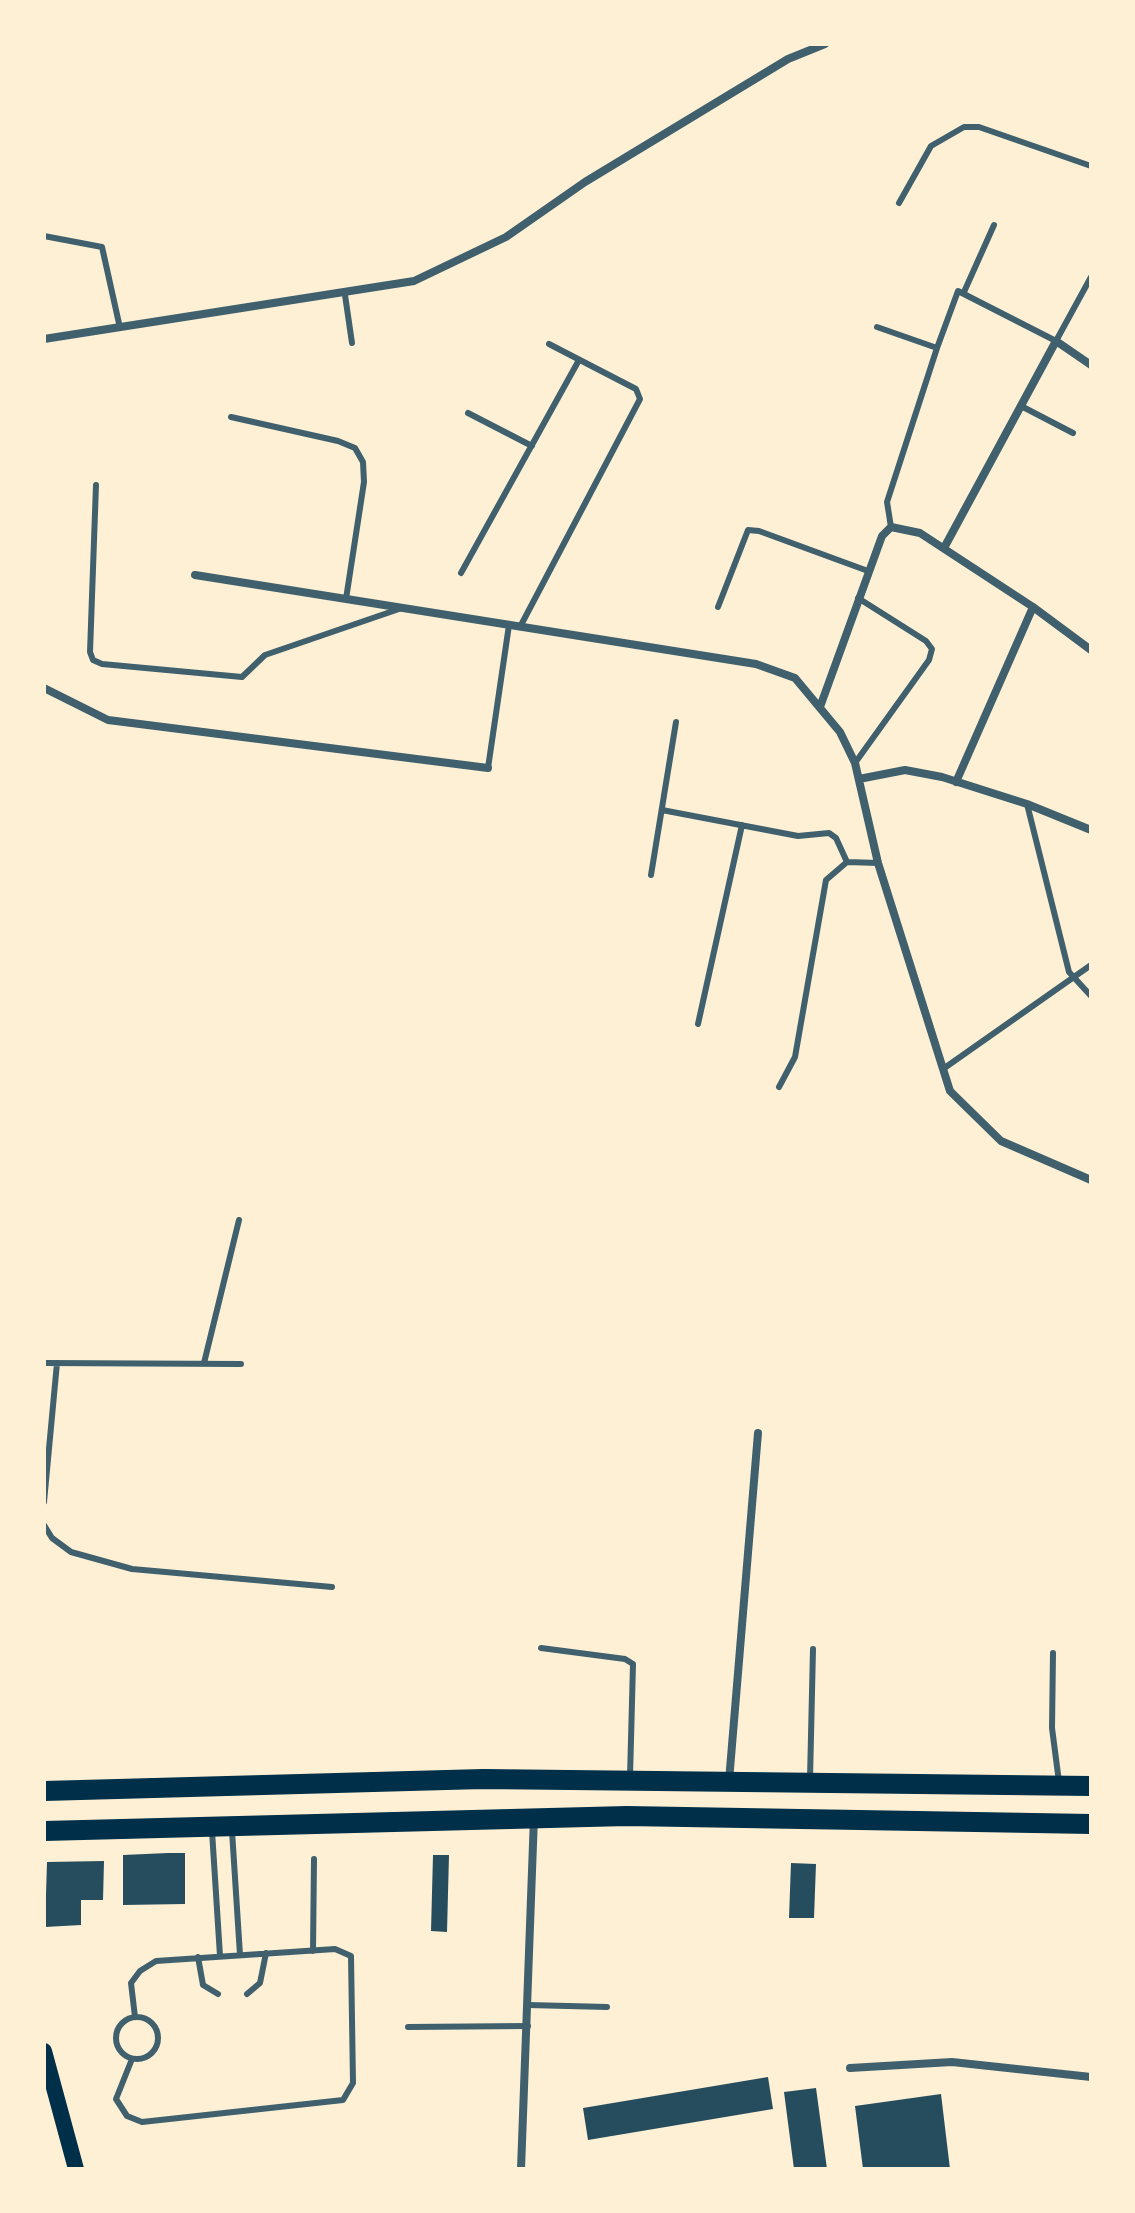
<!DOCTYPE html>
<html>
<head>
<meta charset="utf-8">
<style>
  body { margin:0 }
  #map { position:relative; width:1135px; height:2213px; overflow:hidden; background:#fdf0d5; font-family:"Exo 2",sans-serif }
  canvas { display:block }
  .frame { position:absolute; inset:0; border:46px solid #fdf0d5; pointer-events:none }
</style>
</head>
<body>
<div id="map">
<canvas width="1135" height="2213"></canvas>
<div class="frame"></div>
</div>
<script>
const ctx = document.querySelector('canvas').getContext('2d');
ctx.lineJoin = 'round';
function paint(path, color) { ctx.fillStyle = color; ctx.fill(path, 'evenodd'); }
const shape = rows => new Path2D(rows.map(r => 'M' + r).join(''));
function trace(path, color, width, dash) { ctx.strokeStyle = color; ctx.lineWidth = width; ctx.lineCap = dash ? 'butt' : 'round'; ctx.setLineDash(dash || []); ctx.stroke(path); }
const building = shape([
  [168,1853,185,1853,185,1904,123,1905,123,1855],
  [433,1855,449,1855,447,1932,431,1931],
  [104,1861,103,1900,81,1900,81,1925,45,1927,47,1862],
  [791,1863,816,1864,814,1918,789,1918],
  [768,2077,773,2109,588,2140,583,2108],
  [816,2088,827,2169,794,2169,784,2092],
  [941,2094,950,2169,863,2169,855,2106]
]);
const service = shape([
  [899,203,931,146,964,127,979,127,1091,166],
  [44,236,102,247,120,328],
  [964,292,994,225],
  [345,295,352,343],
  [877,327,937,348,958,291,1056,341,1091,277],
  [1021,406,1073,433],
  [468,413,532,446],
  [231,417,338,441,355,448,363,462,364,482,346,599],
  [96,485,90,652,93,660,102,664,242,677,265,655,399,609],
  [891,527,887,502,937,348],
  [461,573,579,360],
  [718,607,748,530,759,531,868,571],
  [520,627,640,399,636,389,549,344],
  [855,763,929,660,932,649,926,641,858,598],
  [488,768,509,625],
  [1027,804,1069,972,1091,996],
  [662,810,798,836,829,833,836,838,847,862],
  [651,875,676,722],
  [698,1024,742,825],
  [943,1069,1091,965],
  [779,1087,795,1057,826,880,847,862,878,863],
  [44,1363,241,1364],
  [204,1363,239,1220],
  [44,1502,57,1363],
  [44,1525,52,1538,71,1552,132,1569,332,1587],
  [541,1648,625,1659,633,1664,630,1777],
  [1053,1653,1052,1728,1059,1782],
  [810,1779,813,1649],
  [212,1831,220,1956],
  [232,1831,240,1955],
  [313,1951,314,1859],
  [198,1957,203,1985,218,1994],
  [247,1994,260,1983,266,1953],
  [528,2005,607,2007],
  '116 2038a21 21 0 1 1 42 0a21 21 0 1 1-42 0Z',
  [408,2027,528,2026],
  [132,2059,116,2099,127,2116,142,2122,343,2100,353,2083,351,1956,335,1949,156,1961,140,1971,131,1983,135,2017]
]);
const minor = shape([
  [44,339,414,281,506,237,585,182,788,59,825,44],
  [944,548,1056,341,1091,365],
  [195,575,756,664,795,678,840,732,855,763,878,863,950,1091,1001,1141,1091,1180],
  [44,688,108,720,488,768],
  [820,707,882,536,891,527,920,533,1033,607,1091,650],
  [859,779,905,770,942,777,1027,804,1091,830],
  [956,782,1033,607],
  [729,1781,758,1433],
  [850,2068,952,2062,1091,2077],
  [521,2169,534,1817]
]);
const secondary = shape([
  [44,2051,76,2169]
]);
const trunk = shape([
  [44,1791,483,1779,1091,1786],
  [44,1831,627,1816,1091,1824]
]);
paint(building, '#264d5e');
trace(service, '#3f606c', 6);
trace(minor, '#3f606c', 8);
trace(secondary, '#003049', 16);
trace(trunk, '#003049', 20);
</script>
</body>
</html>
